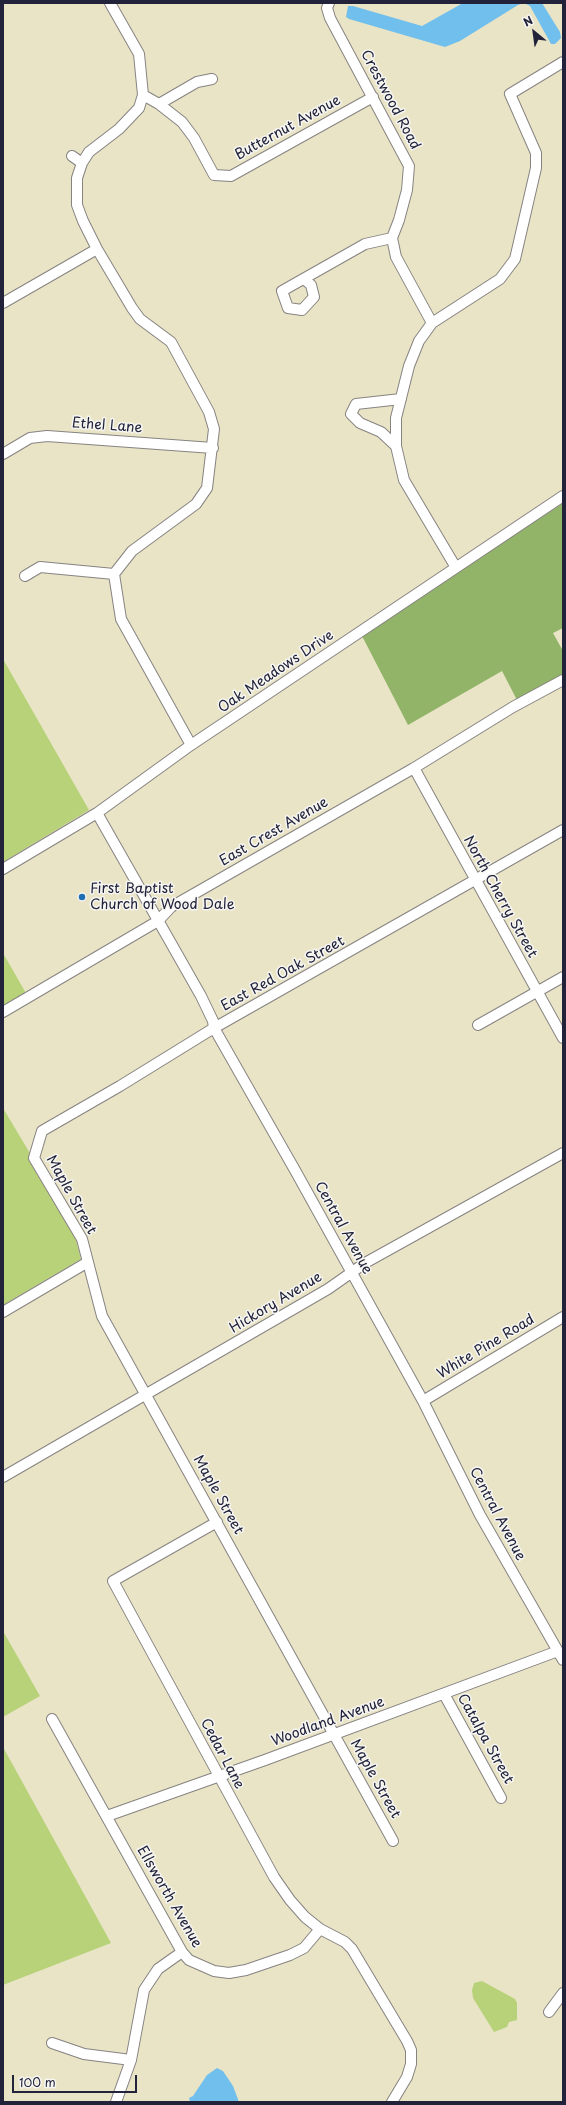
<!DOCTYPE html>
<html>
<head>
<meta charset="utf-8">
<style>
  body { margin:0 }
  #map { position:relative; width:566px; height:2105px; overflow:hidden; background:#eae4c7; font-family:"Playpen Sans",sans-serif }
  canvas { display:block }
  .frame { position:absolute; inset:0; border:4px solid #22223b; pointer-events:none }
  .north { position:absolute; left:514px; top:12px; width:40px; height:40px; -webkit-text-stroke:3px #f6f6f2; paint-order:stroke; rotate:331deg; font-size:11px; font-weight:700; line-height:16px; text-align:center; color:#22223b }
  .north::after { content:''; display:block; margin:auto; width:14px; height:18px; background:#22223b; clip-path:polygon(50% 0,100% 100%,50% 72%,0 100%) }
  .scale { position:absolute; left:12px; top:2075px; width:125px; height:18px; box-sizing:border-box; border:2px solid #22223b; border-top:0; padding-left:5px; font-size:12px; line-height:14px; white-space:nowrap; color:#22223b; -webkit-text-stroke:3px #f6f6f2; paint-order:stroke }
</style>
</head>
<body>
<div id="map">
<canvas width="566" height="2105"></canvas>
<div class="frame"></div>
<div class="north">N</div>
<div class="scale">100 m</div>
</div>
<script>
const ctx = document.querySelector('canvas').getContext('2d');
ctx.lineJoin = 'round';
function paint(path, color) { ctx.fillStyle = color; ctx.fill(path, 'evenodd'); }
const shape = rows => new Path2D(rows.map(r => 'M' + r).join(''));
function trace(path, color, width, dash) { ctx.strokeStyle = color; ctx.lineWidth = width; ctx.lineCap = dash ? 'butt' : 'round'; ctx.setLineDash(dash || []); ctx.stroke(path); }
function drawText(font, color, halo, rows, align = 'center') {
  ctx.font = font + ' "Playpen Sans",sans-serif'; ctx.lineWidth = 3; ctx.setLineDash([]); ctx.textBaseline = 'middle'; ctx.strokeStyle = halo; ctx.fillStyle = color; for (const [text, x, y, turn = 0] of rows) {
    ctx.save(); ctx.translate(x, y); ctx.rotate((+turn || 0) * Math.PI / 180); ctx.textAlign = isNaN(turn) ? turn : align; if (halo) ctx.strokeText(text, 0, 0); ctx.fillText(text, 0, 0); ctx.restore();
  }
}
const green = shape([
  [3,659,89,810,3,862],
  [3,953,27,995,3,1009],
  [3,1108,31,1155,35,1171,75,1237,81,1259,3,1305],
  [3,1631,40,1696,3,1717],
  [3,1747,111,1943,3,1985],
  [482,1981,515,1999,517,2003,517,2020,509,2022,507,2027,494,2032,473,1998,472,1990,474,1983]
]);
const forest = shape([
  [563,503,563,628,553,633,563,651,563,676,518,702,502,671,408,725,361,634]
]);
const water = shape([
  [463,3,542,3,560,32,561,38,555,44,551,44,530,6,524,3,518,5,460,41,445,47,349,19,346,17,348,6,353,6,422,26],
  [217,2068,223,2071,233,2086,239,2102,190,2102,189,2098,193,2096,207,2075]
]);
const minor = shape([
  [329,3,327,8,330,18,409,166,407,190,399,220,392,238,396,257,432,323],
  [143,95,159,104,182,122,194,138,214,175,231,176,373,97],
  [159,104,197,82,212,79],
  [72,156,82,163,77,178,77,205,83,221,97,249,132,308,140,319,171,342,209,412,214,429,207,488,196,504,132,551,114,574,121,619,191,745],
  [82,163,89,152,119,129,139,108,143,95,139,54,110,3],
  [304,279,311,285,314,297,302,310,288,308,282,291,365,244,392,238],
  [3,303,97,249],
  [396,446,381,432,360,423,351,414,356,404,401,399],
  [3,454,30,438,47,436,213,448],
  [455,566,404,480,396,446,396,418,409,366,419,341,432,323,500,279,515,259,536,168,536,153,510,94,563,62],
  [25,576,40,567,114,574],
  [414,768,563,1038],
  [97,813,201,996,213,1021,214,1028,296,1172,423,1401,480,1515,563,1660],
  [3,869,97,813,191,745,563,496],
  [3,1012,158,921,171,907,414,768,513,707,563,680],
  [478,1025,563,977],
  [3,1312,88,1262],
  [423,1401,563,1317],
  [3,1477,328,1289,365,1263,563,1153],
  [217,1522,113,1581,274,1877,290,1900,305,1917,320,1929,345,1942,352,1949,407,2041,411,2050,411,2064,407,2077,392,2102],
  [444,1694,501,1798],
  [52,1719,182,1952,189,1960,214,1971,229,1973,246,1970,290,1955,304,1948,320,1929],
  [107,1816,265,1760,558,1651],
  [393,1841,102,1316,82,1239,34,1158,42,1131,120,1086,214,1028,563,830],
  [549,2012,563,1993],
  [52,2043,84,2054,131,2060],
  [116,2102,131,2060,144,1990,158,1969,182,1952]
]);
const markers = [
  [82,897,4,"#1f6fb2"]
];
const streetNames = [
  ["Crestwood Road",390,100,62],
  ["Butternut Avenue",288,128,-29],
  ["Ethel Lane",107,426,4],
  ["Oak Meadows Drive",276,672,-34],
  ["East Crest Avenue",274,832,-30],
  ["North Cherry Street",500,897,61],
  ["East Red Oak Street",283,974,-29],
  ["Maple Street",71,1195,61],
  ["Central Avenue",343,1228,61],
  ["Hickory Avenue",276,1303,-31],
  ["White Pine Road",486,1347,-31],
  ["Maple Street",218,1495,61],
  ["Central Avenue",497,1514,62],
  ["Woodland Avenue",328,1722,-20],
  ["Catalpa Street",485,1739,61],
  ["Cedar Lane",222,1754,62],
  ["Maple Street",375,1779,61],
  ["Ellsworth Avenue",169,1897,60]
];
const poiNames = [
  ["First Baptist",90,889],
  ["Church of Wood Dale",90,905]
];
paint(green, '#b7d278');
paint(forest, '#91b468');
paint(water, '#71bfec');
trace(minor, '#868381', 12);
trace(minor, '#fff', 10);
for (const [x, y, r, color] of markers) { const dot = new Path2D(); dot.arc(x, y, r, 0, 2 * Math.PI); ctx.fillStyle = color; ctx.fill(dot); trace(dot, '#f6f6f2', 1.5); }
drawText('14px', '#22223b', '#f6f6f2', streetNames);
drawText('14px', '#22223b', '#f6f6f2', poiNames, 'left');
</script>
</body>
</html>
